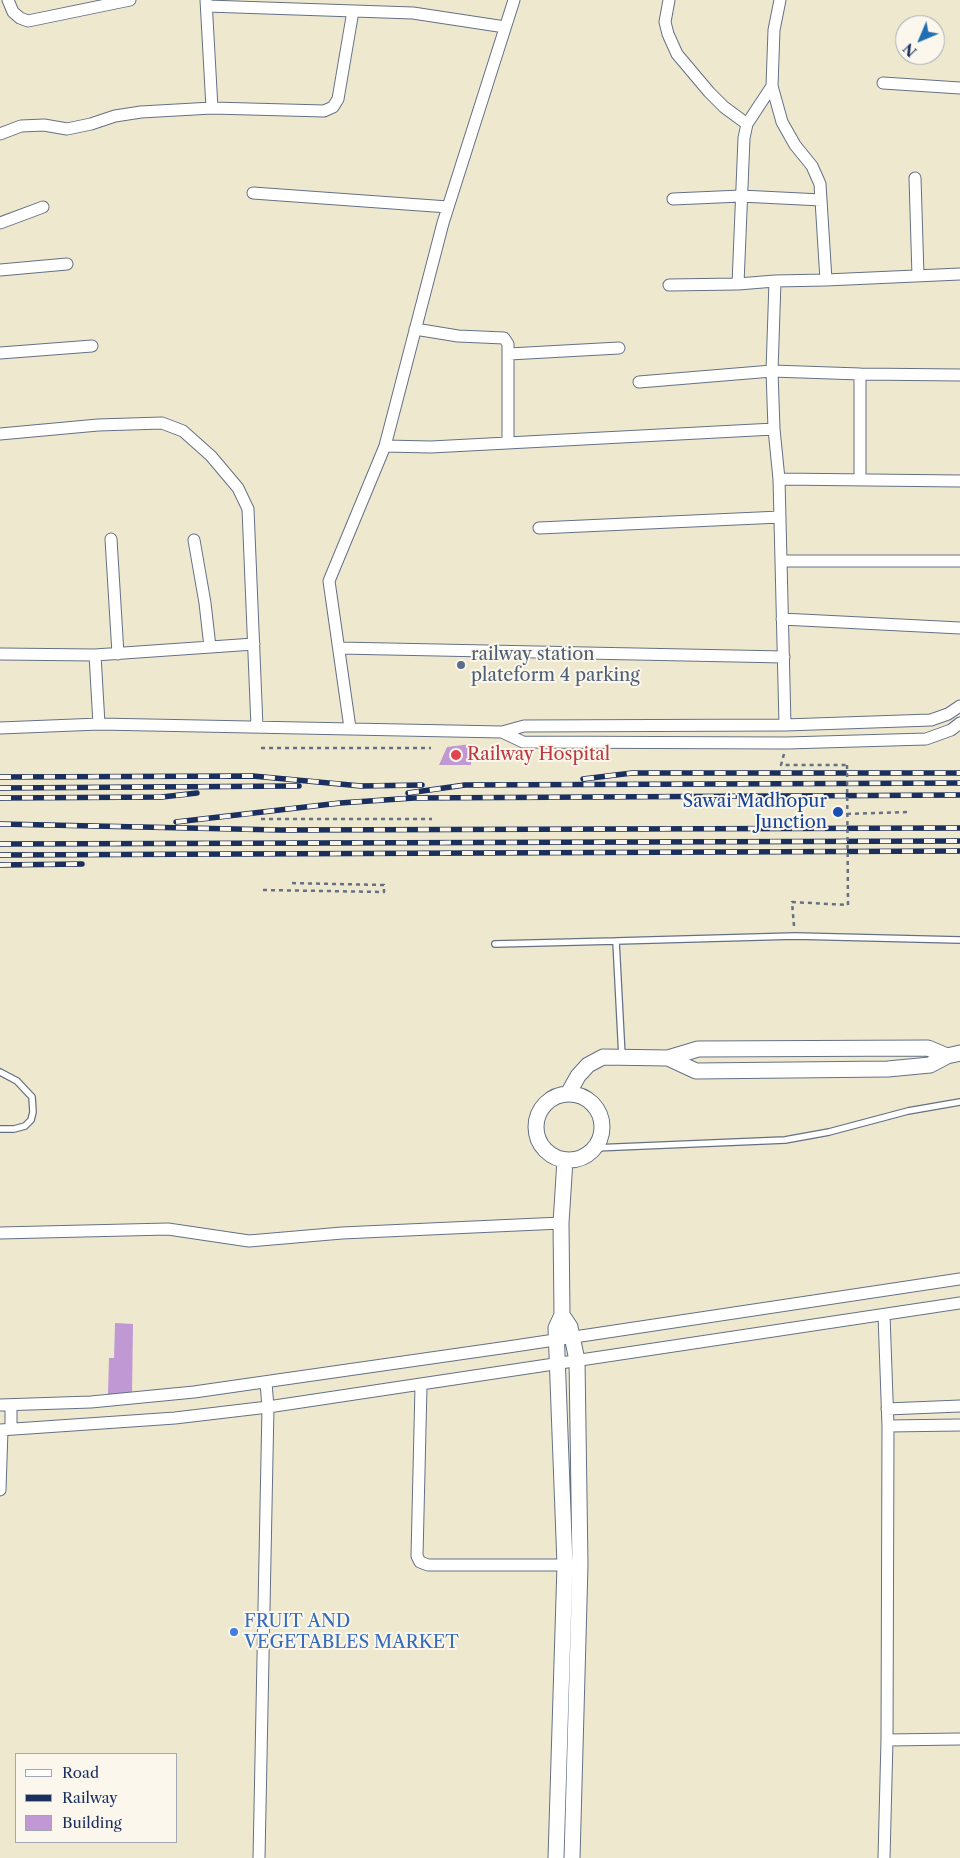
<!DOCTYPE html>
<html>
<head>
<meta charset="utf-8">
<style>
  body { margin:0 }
  #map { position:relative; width:960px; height:1858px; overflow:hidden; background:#eee9ce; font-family:"Libre Caslon Text",serif }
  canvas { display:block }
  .legend { position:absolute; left:15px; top:1753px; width:162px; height:90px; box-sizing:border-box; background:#fbf7ec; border:1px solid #a1a7b3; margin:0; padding:6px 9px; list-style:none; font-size:15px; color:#1b2f5e }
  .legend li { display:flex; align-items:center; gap:10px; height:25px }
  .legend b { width:25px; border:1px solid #a1a7b3 }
  .north { position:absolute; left:895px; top:15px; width:50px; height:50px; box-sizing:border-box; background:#fbf7ec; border:1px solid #a1a7b3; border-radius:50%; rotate:225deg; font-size:14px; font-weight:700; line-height:20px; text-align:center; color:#1b2f5e }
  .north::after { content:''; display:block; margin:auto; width:18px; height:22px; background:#1f6fb2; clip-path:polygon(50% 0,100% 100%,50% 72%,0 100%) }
</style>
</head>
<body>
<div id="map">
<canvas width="960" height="1858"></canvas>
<ul class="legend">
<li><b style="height:6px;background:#fff"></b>Road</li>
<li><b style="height:6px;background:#1b2f5e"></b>Railway</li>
<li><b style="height:14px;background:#c099d4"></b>Building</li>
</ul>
<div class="north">N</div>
</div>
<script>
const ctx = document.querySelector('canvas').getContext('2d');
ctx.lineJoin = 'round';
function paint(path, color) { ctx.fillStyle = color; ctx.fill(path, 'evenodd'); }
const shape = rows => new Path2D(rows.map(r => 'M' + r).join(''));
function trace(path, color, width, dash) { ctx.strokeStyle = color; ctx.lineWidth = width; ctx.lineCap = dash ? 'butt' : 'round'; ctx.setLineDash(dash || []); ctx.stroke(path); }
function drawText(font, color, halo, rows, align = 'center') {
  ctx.font = font + ' "Libre Caslon Text",serif'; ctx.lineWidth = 4; ctx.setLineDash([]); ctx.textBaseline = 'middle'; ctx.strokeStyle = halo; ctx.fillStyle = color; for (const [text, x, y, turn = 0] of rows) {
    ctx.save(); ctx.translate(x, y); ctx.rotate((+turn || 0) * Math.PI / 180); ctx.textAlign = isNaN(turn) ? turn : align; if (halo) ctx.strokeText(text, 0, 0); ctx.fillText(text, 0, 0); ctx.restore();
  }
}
const building = shape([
  [471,744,471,765,439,765,447,747],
  [115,1323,133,1324,132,1394,108,1394,109,1358,114,1358]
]);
const path = shape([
  [261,748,431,748],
  [784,754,781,765,847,765],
  [847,814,908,812],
  [261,819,432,819],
  [263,890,384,892,384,885,289,883],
  [794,926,792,902,848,905]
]);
const service = shape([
  [495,944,616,941],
  [622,1057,616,941,795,936,960,940],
  [0,1072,17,1081,32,1097,33,1112,31,1120,25,1126,14,1129,0,1129],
  [594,1148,785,1140,829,1132,908,1111,960,1102]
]);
const minor = shape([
  [8,0,13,12,20,18,28,21,130,0],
  [206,0,212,108],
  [669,0,665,22,668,34,677,54,709,92,724,107,747,124],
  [207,6,413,13,505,27],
  [883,83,960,88],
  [772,86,747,124,744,138,738,284,775,281,826,280,820,184,812,166,795,145,782,122,772,86,774,30,780,0],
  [0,134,21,126,44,125,67,129,91,124,115,116,141,112,212,108,324,111,333,107,338,99,353,11],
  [915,178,918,276],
  [253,193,448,207],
  [673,199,741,196,821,200],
  [0,223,43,207],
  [0,270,67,264],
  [826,280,960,274],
  [775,281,772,371,774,429,779,479,785,725],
  [669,285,738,284],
  [415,329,458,336,504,338,508,344,508,443],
  [0,353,92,346],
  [509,354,619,348],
  [860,374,960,375],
  [639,382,772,371,860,374,860,479],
  [0,434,98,425,162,423,183,431,211,456,238,488,248,509,257,727],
  [385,446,431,447,774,429],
  [779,479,960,481],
  [539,528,780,517],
  [111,539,118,654],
  [194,540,205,603,210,647],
  [781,561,960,561],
  [782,619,960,628],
  [339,648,784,657],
  [0,654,95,655,99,724],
  [95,655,254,644],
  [0,728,99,724,502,732,524,726,785,725,931,720,948,714,960,706],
  [350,728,329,581,385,446,443,223,514,0],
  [502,732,523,742,787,743,926,739,951,730,960,723],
  [0,1233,168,1229,249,1241,342,1233,561,1223],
  [884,1315,888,1426,887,1740,884,1858],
  [421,1386,417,1556,420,1562,428,1565,573,1565],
  [0,1405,91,1402,194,1392,508,1347,960,1279],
  [887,1409,960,1406],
  [888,1426,960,1425],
  [11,1429,11,1406],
  [0,1430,175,1418,268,1407,960,1303],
  [0,1490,2,1430],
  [887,1740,960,1739],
  [259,1858,268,1407,266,1383]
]);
const tertiary = shape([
  [668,1058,696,1071,888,1069,930,1065,947,1056,960,1053],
  '536 1127a33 33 0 1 1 66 0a33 33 0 1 1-66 0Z',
  [568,1094,578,1076,588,1065,603,1057,668,1058,698,1049,928,1048,947,1056],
  [562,1315,570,1327,577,1360,580,1565,572,1858],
  [556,1858,565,1565,556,1328,562,1315,561,1223,565,1160]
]);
const rail = shape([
  [0,777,253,776,361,786,422,785],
  [583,779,632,773,960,773],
  [0,788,299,786],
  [408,793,465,785,960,783],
  [0,798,162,797,197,793],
  [176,822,340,803,414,798,960,795],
  [0,824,281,830,960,828],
  [0,844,960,841],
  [0,855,960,851],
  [0,865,82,864]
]);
const pathBridge = shape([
  [847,765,848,905]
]);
const markers = [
  [461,665,5,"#5c6f8a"],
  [456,755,6,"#e0444e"],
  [838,812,6,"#1a4fb4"],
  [234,1632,5,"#3f7fe0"]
];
const serviceNames = [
  ["railway station",471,655],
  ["plateform 4 parking",471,676]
];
const healthNames = [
  ["Railway Hospital",467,755]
];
const transitNames = [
  ["Sawai Madhopur",827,802],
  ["Junction",827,823]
];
const shopNames = [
  ["FRUIT AND",244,1622],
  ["VEGETABLES MARKET",244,1643]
];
paint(building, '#c099d4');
trace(service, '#657085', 8);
trace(minor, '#657085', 13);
trace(tertiary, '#657085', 17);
trace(path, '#657085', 2.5, [4, 4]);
trace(service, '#fff', 5.5);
trace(minor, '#fff', 11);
trace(tertiary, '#fff', 15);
trace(rail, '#1b2f5e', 5.5);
trace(rail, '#fbf7ec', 4, [11]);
trace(pathBridge, '#657085', 2.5, [4, 4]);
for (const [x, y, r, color] of markers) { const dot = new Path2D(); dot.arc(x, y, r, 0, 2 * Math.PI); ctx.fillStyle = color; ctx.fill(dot); trace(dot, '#fbf7ec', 2); }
drawText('18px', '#4e5e75', '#fbf7ec', serviceNames, 'left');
drawText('18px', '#be3a42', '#fbf7ec', healthNames, 'left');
drawText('18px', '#164399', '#fbf7ec', transitNames, 'right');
drawText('18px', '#366cbe', '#fbf7ec', shopNames, 'left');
</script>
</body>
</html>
